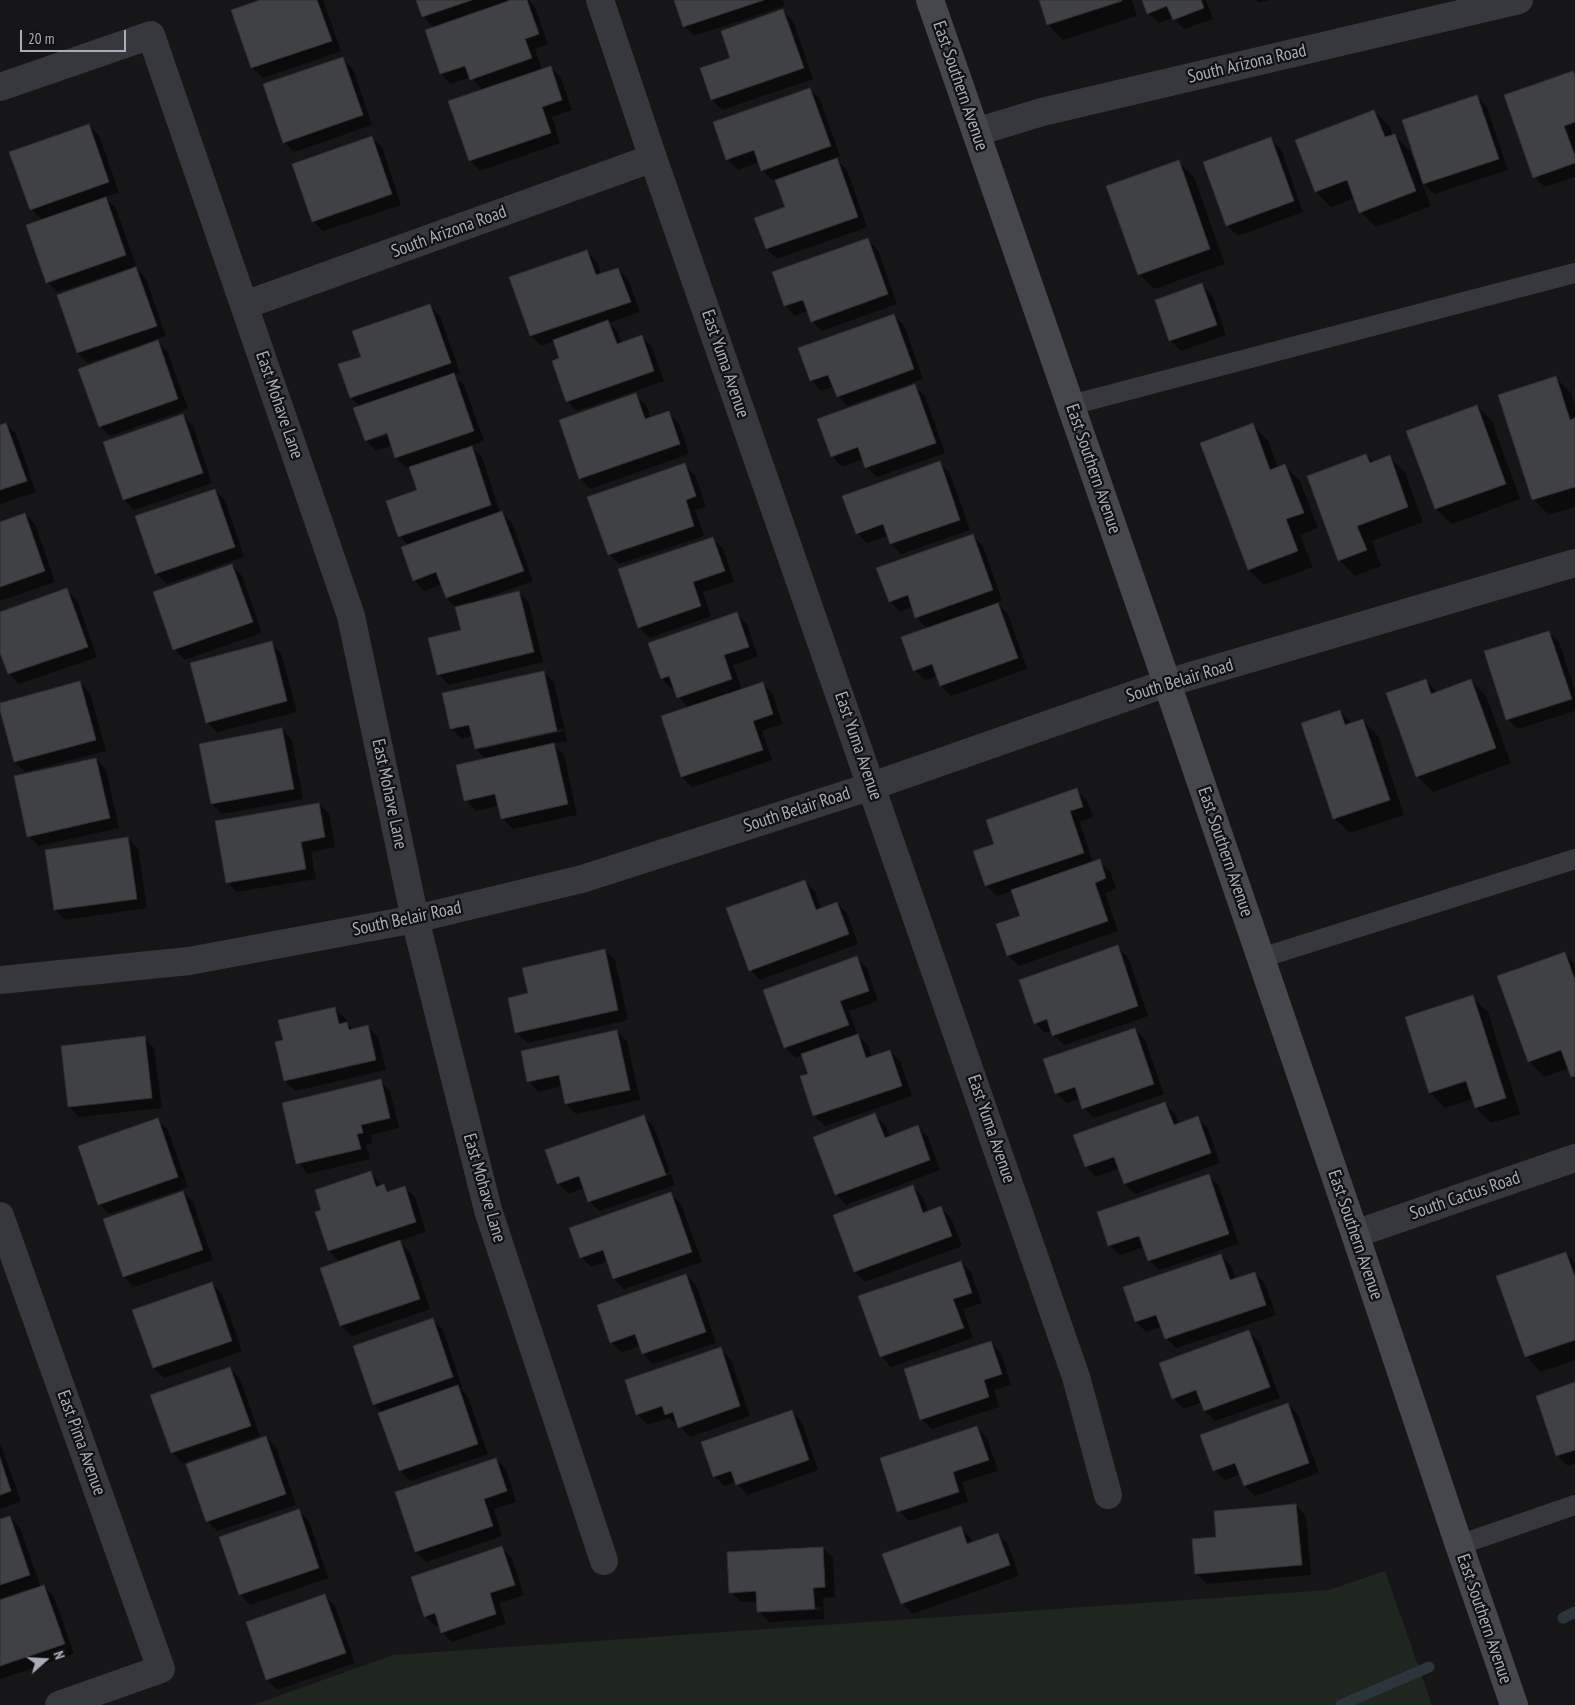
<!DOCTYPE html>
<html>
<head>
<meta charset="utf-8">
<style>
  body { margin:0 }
  #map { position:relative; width:1575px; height:1705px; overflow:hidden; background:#161618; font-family:"PT Sans Narrow",sans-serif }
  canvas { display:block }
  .north { position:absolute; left:20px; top:1635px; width:50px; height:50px; -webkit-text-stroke:4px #111113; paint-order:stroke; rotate:71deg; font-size:14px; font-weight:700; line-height:20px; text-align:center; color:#a8adb8 }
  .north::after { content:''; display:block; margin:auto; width:18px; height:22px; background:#a8adb8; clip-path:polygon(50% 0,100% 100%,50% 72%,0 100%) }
  .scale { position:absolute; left:20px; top:30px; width:106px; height:22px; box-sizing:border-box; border:2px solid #a8adb8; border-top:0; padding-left:6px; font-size:15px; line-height:18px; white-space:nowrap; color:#a8adb8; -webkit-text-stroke:4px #111113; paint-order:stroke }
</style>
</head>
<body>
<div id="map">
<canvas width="1575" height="1705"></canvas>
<div class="north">N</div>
<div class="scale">20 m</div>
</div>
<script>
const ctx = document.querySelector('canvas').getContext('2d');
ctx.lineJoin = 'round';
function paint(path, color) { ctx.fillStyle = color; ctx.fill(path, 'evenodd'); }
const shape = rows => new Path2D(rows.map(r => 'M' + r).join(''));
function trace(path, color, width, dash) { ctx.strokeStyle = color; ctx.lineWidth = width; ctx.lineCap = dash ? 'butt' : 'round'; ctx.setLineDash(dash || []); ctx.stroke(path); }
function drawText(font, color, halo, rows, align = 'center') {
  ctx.font = font + ' "PT Sans Narrow",sans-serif'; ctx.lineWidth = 4.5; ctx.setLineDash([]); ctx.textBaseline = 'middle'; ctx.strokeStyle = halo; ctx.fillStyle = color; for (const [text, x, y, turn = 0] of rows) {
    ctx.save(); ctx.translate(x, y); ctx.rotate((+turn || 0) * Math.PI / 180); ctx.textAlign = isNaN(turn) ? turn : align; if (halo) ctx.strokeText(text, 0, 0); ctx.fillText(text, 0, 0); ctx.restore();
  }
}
const green = shape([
  [1385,1571,1432,1705,253,1705,393,1655,1329,1590]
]);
const shadow = shape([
  [264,0,323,0,341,51,263,78,253,68,233,11],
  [417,0,507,0,508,2,515,0,529,0,535,7,548,44,535,49,542,70,551,67,561,78,572,110,552,117,560,143,480,171,470,160,483,91,471,77,451,84,441,74,434,28,423,16],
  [675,0,783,0,785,6,694,36,684,26],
  [1040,0,1132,0,1137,16,1063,40,1048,24],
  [1144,0,1206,0,1213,19,1184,29,1173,18,1159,23,1148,13],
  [1256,0,1270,0,1259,3],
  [783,11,793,21,813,79,722,110,712,100,732,59],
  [342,58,353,69,372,125,294,152,284,142],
  [1573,72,1575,74,1575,135,1574,136,1575,140,1575,177,1545,187,1534,177],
  [810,89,820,99,840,156,835,158,847,170,867,227,777,259,767,249,786,208,776,179,772,180,762,170,759,162,738,170,727,159],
  [1477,96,1487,107,1508,170,1434,194,1421,181,1431,206,1376,227,1360,212,1355,198,1331,207,1316,192,1374,111,1390,127,1393,136,1394,135,1410,151,1417,169],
  [89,125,99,135,119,193,105,197,116,208,136,266,58,292,47,282,42,220,31,209],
  [371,137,382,147,401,205,323,231,313,221],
  [1270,139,1281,149,1303,212,1238,236,1227,226,1205,163],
  [1179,162,1194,177,1225,264,1154,289,1139,274],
  [867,239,878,250,897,304,822,331,812,321,808,311,795,316,785,305],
  [587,251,597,262,601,274,618,269,628,279,640,312,609,323,618,332,622,344,642,337,652,347,664,381,577,411,567,401,561,359,555,341,542,346,531,336,511,278],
  [136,268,146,279,166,336,88,363,78,353],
  [1202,285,1212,295,1226,335,1181,351,1171,341,1156,301],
  [430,306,440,316,460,373,454,375,464,385,484,441,470,446,482,457,500,513,502,513,512,523,533,581,480,600,481,602,519,592,529,603,543,662,449,685,439,675,430,639,462,631,456,607,447,598,442,584,424,591,414,580,409,546,400,536,418,491,410,467,407,468,396,458,392,445,376,451,366,440,361,407,351,398,340,365,362,358],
  [392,430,393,433,370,441,370,438],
  [893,315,904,325,923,379,848,406,838,396,834,386,821,391,811,380],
  [158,342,168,352,188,409,110,436,100,426],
  [1556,378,1571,393,1575,406,1575,507,1549,515,1533,499],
  [915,386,925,396,945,453,877,477,867,467,864,459,842,467,832,456],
  [635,395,646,405,651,418,668,412,679,423,689,454,590,489,580,478],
  [1477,406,1492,421,1520,499,1452,524,1436,509,1408,431],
  [182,415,193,426,212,483,134,510,124,499],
  [6,424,16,434,36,492,0,504,0,426],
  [1252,425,1268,440,1278,468,1285,466,1300,481,1318,528,1300,535,1313,567,1264,585,1249,570],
  [1366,455,1374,463,1389,457,1405,472,1423,522,1372,541,1381,566,1355,576,1339,560],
  [940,463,950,473,970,530,901,554,891,544,888,536,867,543,857,533],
  [684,465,695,475,706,507,695,510,704,536,619,564,609,554],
  [214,490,225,500,244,557,167,584,156,573],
  [25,514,35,524,55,582,0,601,0,523],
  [973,536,983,546,1002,601,996,603,1008,614,1027,669,951,696,941,686,938,676,925,680,914,670,928,629,916,617,913,607,900,612,890,601],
  [712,538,723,548,734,582,703,592,711,616,650,638,639,628,620,570],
  [232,565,242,576,262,633,184,660,174,649],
  [66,590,77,600,97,657,19,684,9,674,0,649,0,613],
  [736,614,747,624,758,657,733,665,742,690,762,683,772,693,783,724,762,731,772,760,692,787,682,777,662,717,689,708,678,697,675,688,672,689,662,679,650,644],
  [1549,632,1559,642,1575,690,1575,711,1518,729,1507,719],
  [271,643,281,653,297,712,217,732,207,722],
  [544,672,554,682,567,741,553,744,564,755,577,815,513,829,502,818,499,806,476,811,466,800,486,759,476,749,473,736,461,739,451,728],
  [563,729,564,731,481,749,481,746],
  [1425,680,1438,692,1471,681,1486,696,1511,763,1433,792,1417,776],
  [80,682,90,693,106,751,25,772,15,762,0,704],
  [1340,711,1352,724,1362,720,1378,736,1404,815,1350,833,1334,818],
  [282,729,292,740,303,799,222,814,212,804],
  [96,759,106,769,119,828,39,846,28,836],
  [1076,790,1087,800,1093,817,1080,822,1093,863,1099,861,1110,871,1116,889,1105,893,1118,931,1019,966,1008,955,1021,917,1012,891,997,896,986,886,975,852,996,845],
  [319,804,329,814,335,847,311,852,316,879,237,892,227,882],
  [128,838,138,849,147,908,65,920,55,909],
  [805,881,815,891,821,909,837,903,847,913,858,944,760,980,750,970],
  [1117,947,1128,957,1148,1016,1064,1045,1053,1035,1052,1031,1045,1033,1035,1023],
  [604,950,615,960,628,1020,527,1043,517,1032],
  [1565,954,1575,964,1575,1080,1572,1077,1569,1068,1544,1077,1529,1061],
  [856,958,867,968,878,1001,849,1011,858,1036,868,1045,872,1057,890,1051,900,1061,912,1096,825,1126,814,1116,801,1077,810,1074,803,1055,796,1058,785,1047],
  [1472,997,1488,1012,1520,1114,1491,1123,1476,1107,1473,1099,1445,1108,1430,1092],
  [335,1008,345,1018,347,1023,353,1030,368,1027,378,1037,386,1070,295,1091,285,1081,284,1041],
  [1135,1029,1145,1040,1164,1094,1094,1118,1084,1108,1080,1099,1067,1103,1056,1093],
  [617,1031,627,1042,640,1100,576,1114,566,1104,562,1086,539,1092,528,1081],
  [144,1038,154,1048,162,1108,79,1117,69,1107],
  [380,1081,390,1091,399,1128,371,1135,372,1143,366,1144,370,1159,308,1174,298,1163],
  [1165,1103,1175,1114,1179,1124,1197,1118,1208,1128,1220,1163,1135,1194,1125,1184,1120,1168,1096,1177,1086,1166],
  [875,1115,885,1125,890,1137,918,1127,928,1137,940,1170,846,1205,836,1194],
  [644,1117,654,1127,670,1172,593,1199,593,1201,671,1174,675,1185,599,1211,589,1201,584,1188,569,1194,558,1183],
  [158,1120,168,1130,188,1187,109,1214,99,1204],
  [371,1173,382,1186,390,1192,404,1187,415,1197,426,1232,399,1241,410,1252,430,1309,352,1336,341,1326,322,1269,340,1262,329,1251,316,1213,323,1210],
  [1209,1176,1219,1186,1239,1244,1159,1270,1149,1260,1145,1247,1120,1255,1109,1245],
  [913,1187,923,1197,928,1212,941,1208,951,1218,962,1246,865,1282,855,1272,835,1216],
  [182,1192,193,1202,213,1260,134,1287,124,1277,105,1220],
  [671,1194,681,1204,702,1262,624,1289,614,1279,608,1261,591,1267,581,1257],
  [1566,1253,1575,1263,1575,1360,1541,1372,1526,1356],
  [1221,1255,1231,1265,1236,1280,1255,1273,1265,1284,1276,1315,1176,1348,1166,1338,1162,1326,1146,1332,1136,1322],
  [961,1262,971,1272,982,1303,963,1309,973,1338,891,1367,881,1356],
  [686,1275,696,1285,716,1343,653,1364,643,1354,640,1346,622,1352,611,1342],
  [212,1284,222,1294,242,1351,164,1378,154,1368,134,1311],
  [432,1320,443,1330,462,1387,460,1388,468,1397,488,1454,410,1481,400,1470,383,1413,374,1404],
  [1249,1332,1259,1342,1280,1398,1215,1421,1205,1411,1202,1402,1184,1409,1173,1398,1161,1364],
  [990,1342,1001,1353,1011,1385,994,1390,999,1407,932,1429,921,1419],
  [720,1349,731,1359,750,1416,690,1437,678,1424,676,1425,669,1418,648,1425,637,1414],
  [230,1368,240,1379,260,1436,182,1463,172,1452],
  [1575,1384,1575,1463,1568,1466,1557,1455],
  [1288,1404,1298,1415,1319,1473,1255,1496,1245,1486,1241,1474,1225,1480,1214,1470],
  [792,1412,802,1422,818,1470,748,1495,736,1482,725,1486,714,1476],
  [977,1428,987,1438,998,1471,962,1482,968,1502,909,1521,899,1511],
  [266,1437,276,1447,296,1505,217,1531,207,1521],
  [0,1443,21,1501,0,1509],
  [495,1459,506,1469,516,1502,494,1509,502,1536,426,1562,416,1552],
  [1296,1505,1306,1516,1311,1575,1207,1584,1196,1574,1217,1538],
  [298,1510,309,1521,328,1578,250,1605,240,1594],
  [10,1517,20,1528,41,1588,44,1586,54,1597,74,1654,0,1679,0,1602,29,1592,28,1589,0,1599,0,1521],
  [960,1528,971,1538,972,1543,998,1534,1008,1544,1019,1576,912,1614,902,1603],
  [502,1548,512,1558,524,1595,499,1603,506,1624,452,1642,442,1632,440,1625,435,1626,425,1616],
  [823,1548,833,1558,835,1597,823,1598,824,1619,769,1622,759,1611,758,1602,741,1602,731,1592],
  [821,1607,821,1610,766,1613,766,1610],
  [325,1596,335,1606,355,1663,277,1690,267,1680]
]);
const stream = shape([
  [1563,1618,1575,1612],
  [1341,1705,1429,1667]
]);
const building = shape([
  [260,0,317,0,332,41,251,68,231,10,260,0],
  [416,0,472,0,422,17,416,0],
  [511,0,527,0,539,34,525,39,532,58,470,80,465,66,440,74,425,30,511,0],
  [674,0,764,0,683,27,674,0],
  [1039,0,1122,0,1122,1,1047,25,1039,0],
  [1142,0,1201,0,1204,8,1173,20,1167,6,1147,14,1142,0],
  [783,9,804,68,711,100,700,68,730,58,721,31,783,9],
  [343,57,363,115,283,143,263,84,343,57],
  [551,66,562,100,542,107,551,133,469,161,448,101,551,66],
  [1573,71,1575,76,1575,122,1564,126,1575,156,1575,163,1533,178,1504,95,1573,71],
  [810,88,831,146,761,171,754,150,726,160,713,122,810,88],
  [1477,95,1499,159,1423,184,1402,120,1477,95],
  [1374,110,1385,137,1395,134,1416,191,1359,213,1347,180,1315,192,1295,140,1374,110],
  [89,124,109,182,30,210,9,152,89,124],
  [372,136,392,194,312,222,292,164,372,136],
  [1271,137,1294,201,1226,226,1203,162,1271,137],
  [837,158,858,217,766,249,754,218,785,207,775,180,837,158],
  [1179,160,1210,249,1138,275,1106,186,1179,160],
  [106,197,126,255,46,283,26,225,106,197],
  [868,238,888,294,811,322,803,300,784,306,772,272,868,238],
  [587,250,596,275,618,268,631,302,530,336,509,277,587,250],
  [136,267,157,326,77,353,57,295,136,267],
  [1202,283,1217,325,1169,341,1155,300,1202,283],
  [430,304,451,363,350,398,338,364,361,357,352,331,430,304],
  [894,314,914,369,837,397,828,375,810,381,798,348,894,314],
  [608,320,617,344,642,335,654,371,566,402,552,361,559,358,553,340,608,320],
  [158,340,178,399,99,427,78,369,158,340],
  [454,373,474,431,395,458,387,433,365,441,353,408,454,373],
  [1556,376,1570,420,1575,418,1575,487,1532,500,1498,395,1556,376],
  [915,384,936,443,865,468,858,447,831,457,817,419,915,384],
  [636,393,645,419,669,411,680,444,579,479,559,420,636,393],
  [1477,405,1506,484,1435,509,1406,431,1477,405],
  [183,414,203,473,123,500,103,442,183,414],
  [6,423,27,481,0,490,0,425,6,423],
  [1253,423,1270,470,1285,464,1304,513,1286,519,1298,551,1248,570,1200,443,1253,423],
  [472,446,491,505,398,537,386,501,417,490,409,467,472,446],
  [1366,454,1370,463,1390,455,1408,507,1357,526,1367,550,1338,561,1307,476,1366,454],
  [940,461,960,520,890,544,883,524,856,534,842,496,940,461],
  [685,463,696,496,686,500,694,526,608,555,587,497,685,463],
  [215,489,235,547,155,574,135,516,215,489],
  [502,511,524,571,446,598,436,572,413,581,401,547,502,511],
  [25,513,45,571,0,587,0,522,25,513],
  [973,534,993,590,915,618,908,595,889,602,876,568,973,534],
  [713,537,725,571,693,582,701,606,638,628,618,569,713,537],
  [232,564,253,622,173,650,153,592,232,564],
  [67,588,88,647,8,674,0,653,0,612,67,588],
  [519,591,534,652,437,675,428,638,461,630,455,607,519,591],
  [998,603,1018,658,940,686,932,664,913,671,901,637,998,603],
  [737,612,749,647,724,655,732,679,677,698,669,676,661,679,648,643,737,612],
  [1549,631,1572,699,1506,720,1484,651,1549,631],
  [272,641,287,701,206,723,190,663,272,641],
  [544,671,557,731,475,749,469,725,450,729,442,693,544,671],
  [1426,679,1431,694,1471,679,1496,748,1416,777,1386,693,1426,679],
  [80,681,96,740,14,762,0,710,0,703,80,681],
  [763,682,773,714,753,721,763,750,681,777,661,716,763,682],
  [1340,710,1345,725,1363,719,1390,800,1333,819,1301,723,1340,710],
  [282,728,294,789,211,804,199,744,282,728],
  [554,743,568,804,501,819,495,794,464,801,456,765,554,743],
  [96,758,110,818,27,837,14,776,96,758],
  [1077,788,1083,807,1070,811,1084,853,985,886,973,851,994,844,986,820,1077,788],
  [319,803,325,837,301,842,306,869,226,883,215,821,319,803],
  [128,837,137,899,54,910,45,850,128,837],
  [1100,859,1106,878,1095,883,1108,921,1007,956,996,924,1020,916,1011,890,1100,859],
  [805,880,816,910,837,902,849,934,749,971,726,908,805,880],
  [1118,945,1138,1006,1052,1036,1047,1019,1034,1024,1019,980,1118,945],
  [605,949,618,1010,515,1033,508,998,528,993,522,968,605,949],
  [1565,952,1575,980,1575,1076,1571,1077,1561,1050,1528,1062,1497,976,1565,952],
  [857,956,869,991,840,1001,849,1025,784,1048,763,990,857,956],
  [1473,995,1506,1098,1475,1108,1466,1081,1429,1093,1405,1017,1473,995],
  [335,1007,339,1024,347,1022,349,1030,368,1025,376,1060,284,1081,275,1042,283,1040,278,1020,335,1007],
  [1135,1028,1154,1084,1082,1109,1075,1087,1055,1094,1043,1059,1135,1028],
  [617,1030,630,1090,565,1104,559,1075,527,1082,521,1051,617,1030],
  [858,1034,866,1058,890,1050,902,1086,813,1116,800,1076,808,1074,801,1054,858,1034],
  [145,1036,152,1098,68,1107,61,1046,145,1036],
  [381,1079,390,1118,361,1125,363,1133,357,1134,361,1149,296,1164,282,1103,381,1079],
  [1165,1102,1174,1125,1198,1116,1211,1153,1124,1184,1114,1157,1085,1167,1073,1135,1165,1102],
  [875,1113,885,1138,918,1125,930,1160,835,1195,813,1137,875,1113],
  [644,1115,666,1175,588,1202,579,1176,557,1184,545,1150,644,1115],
  [158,1118,178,1177,98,1205,78,1146,158,1118],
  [371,1171,376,1187,384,1184,387,1192,405,1186,416,1222,328,1251,315,1212,321,1210,315,1190,371,1171],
  [1209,1174,1229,1234,1148,1261,1139,1236,1108,1246,1097,1212,1209,1174],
  [913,1185,923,1213,941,1206,952,1236,854,1272,833,1215,913,1185],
  [183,1191,203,1250,123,1277,103,1219,183,1191],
  [671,1192,692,1252,613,1279,603,1250,580,1258,569,1228,671,1192],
  [400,1240,420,1299,340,1326,320,1268,400,1240],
  [1566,1252,1575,1277,1575,1340,1525,1357,1496,1276,1566,1252],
  [1221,1254,1230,1280,1255,1272,1266,1305,1165,1339,1156,1315,1135,1322,1123,1287,1221,1254],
  [961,1261,972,1293,953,1299,964,1328,880,1357,858,1296,961,1261],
  [686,1274,706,1332,642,1354,635,1334,610,1343,597,1305,686,1274],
  [212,1282,232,1341,153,1368,132,1310,212,1282],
  [433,1318,453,1377,373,1405,353,1346,433,1318],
  [1249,1330,1270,1387,1204,1411,1196,1390,1172,1399,1159,1363,1249,1330],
  [991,1341,1002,1374,984,1380,989,1397,920,1420,904,1369,991,1341],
  [721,1347,740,1406,678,1428,673,1412,665,1415,662,1406,636,1415,625,1380,721,1347],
  [230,1367,251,1426,171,1453,150,1395,230,1367],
  [1575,1382,1575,1450,1556,1456,1536,1396,1575,1382],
  [458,1385,478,1444,399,1471,378,1413,458,1385],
  [1288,1403,1309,1463,1244,1486,1235,1463,1213,1471,1200,1435,1288,1403],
  [792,1410,809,1460,736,1485,731,1471,713,1477,701,1442,792,1410],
  [977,1426,989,1460,953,1472,959,1492,897,1512,880,1458,977,1426],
  [266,1436,286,1494,206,1522,186,1464,266,1436],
  [0,1458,11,1491,0,1495,0,1458],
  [496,1458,507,1491,484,1499,493,1526,415,1552,395,1492,496,1458],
  [1296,1504,1302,1565,1195,1574,1192,1539,1216,1537,1214,1511,1296,1504],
  [299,1509,319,1568,239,1595,219,1537,299,1509],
  [10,1516,30,1575,0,1585,0,1519,10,1516],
  [961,1526,967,1544,998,1533,1010,1565,901,1604,882,1554,961,1526],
  [502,1546,515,1585,490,1593,496,1614,441,1633,435,1613,424,1617,411,1577,502,1546],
  [823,1547,825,1587,813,1588,815,1609,757,1612,756,1591,729,1593,727,1552,823,1547],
  [44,1585,65,1644,0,1666,0,1600,44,1585],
  [325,1594,346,1653,266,1680,246,1622,325,1594]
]);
const lane = shape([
  [1071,405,1575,273],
  [1261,958,1575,859],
  [1459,1545,1575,1505]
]);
const street = shape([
  [600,0,653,158,1076,1377,1108,1495],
  [0,87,151,35,351,616,415,919,488,1210,604,1561],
  [976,132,1042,112,1519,0],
  [245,305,653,158],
  [0,980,189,961,415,919,582,879,872,786,1167,683,1575,563],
  [0,1216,161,1669,59,1705],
  [1355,1234,1575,1158]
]);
const secondary = shape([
  [930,0,1167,683,1355,1234,1459,1545,1514,1705]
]);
const streetNames = [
  ["South Arizona Road",1247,64,-13],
  ["East Southern Avenue",960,86,71],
  ["South Arizona Road",449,232,-20],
  ["East Yuma Avenue",725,364,71],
  ["East Mohave Lane",279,405,71],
  ["East Southern Avenue",1093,469,71],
  ["South Belair Road",1180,681,-17],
  ["East Yuma Avenue",858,746,71],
  ["East Mohave Lane",389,794,78],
  ["South Belair Road",797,810,-18],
  ["East Southern Avenue",1225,852,71],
  ["South Belair Road",407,919,-12],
  ["East Yuma Avenue",991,1129,71],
  ["East Mohave Lane",484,1188,74],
  ["South Cactus Road",1465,1196,-19],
  ["East Southern Avenue",1355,1235,71],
  ["East Pima Avenue",81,1443,70],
  ["East Southern Avenue",1484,1619,71]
];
paint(green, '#1e261f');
paint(shadow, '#0007');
trace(stream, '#2c353c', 11);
paint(building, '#404145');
trace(building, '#303034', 1);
trace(lane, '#37383d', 20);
trace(street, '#37383d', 28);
trace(secondary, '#45474d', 28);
drawText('18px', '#a8adb8', '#111113', streetNames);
</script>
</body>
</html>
